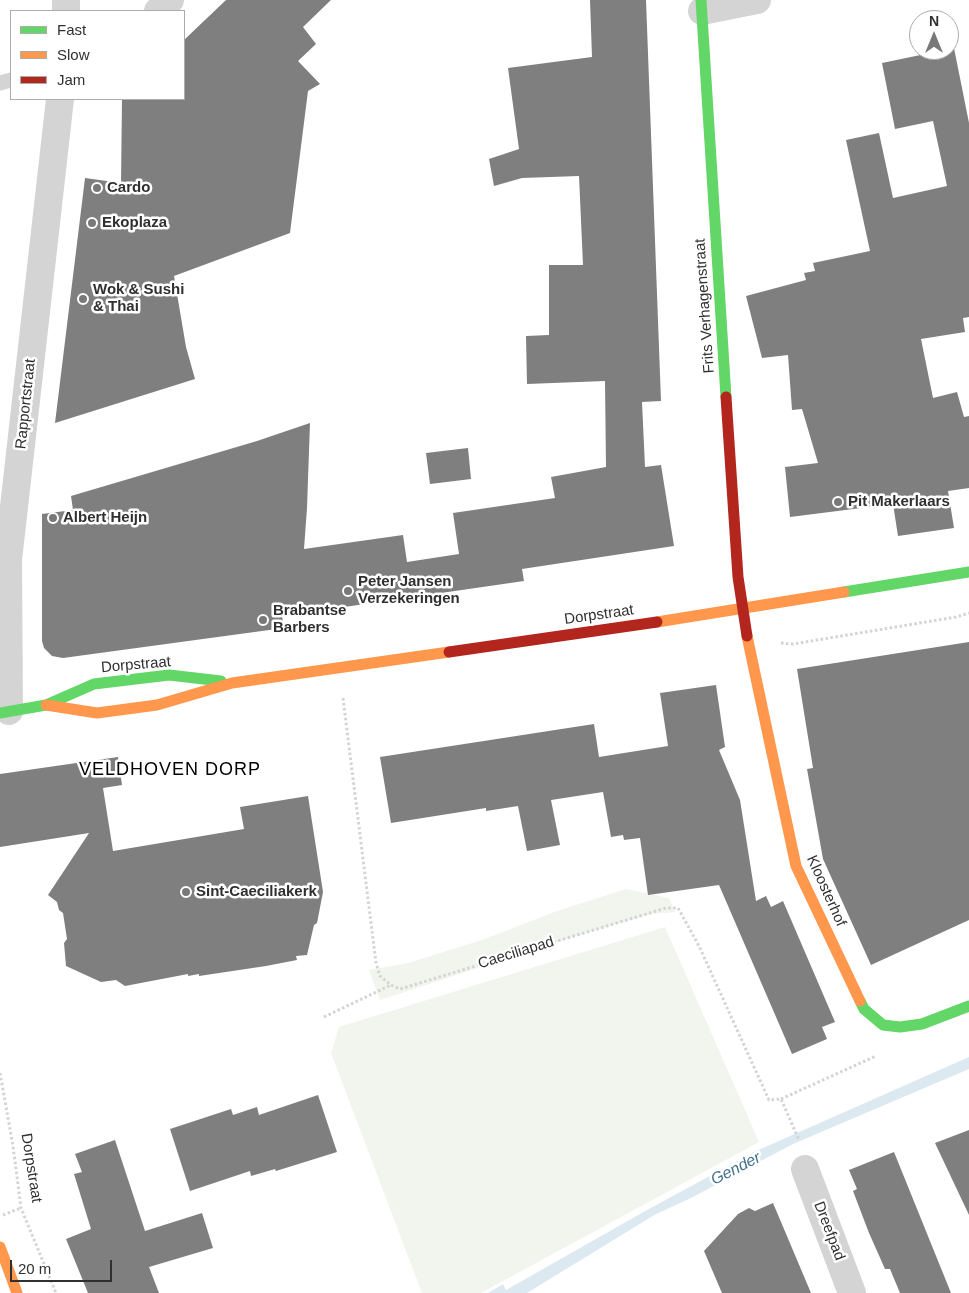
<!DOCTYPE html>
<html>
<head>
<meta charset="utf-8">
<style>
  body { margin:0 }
  #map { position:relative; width:969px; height:1293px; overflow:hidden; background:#fff; font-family:Arial,sans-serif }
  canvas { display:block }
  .legend { position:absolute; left:10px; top:10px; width:175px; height:90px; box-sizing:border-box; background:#fff; border:1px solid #acacac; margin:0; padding:6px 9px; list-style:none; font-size:15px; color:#303030 }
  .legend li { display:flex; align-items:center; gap:10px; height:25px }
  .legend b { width:25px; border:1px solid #acacac }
  .north { position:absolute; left:909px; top:10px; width:50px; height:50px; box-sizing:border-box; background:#fff; border:1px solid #acacac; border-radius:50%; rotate:0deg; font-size:14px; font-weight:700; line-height:20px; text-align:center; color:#303030 }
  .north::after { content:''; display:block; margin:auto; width:18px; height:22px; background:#787878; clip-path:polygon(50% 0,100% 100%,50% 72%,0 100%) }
  .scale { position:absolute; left:10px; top:1260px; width:102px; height:22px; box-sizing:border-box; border:2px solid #303030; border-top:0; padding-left:6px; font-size:15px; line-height:18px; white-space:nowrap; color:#303030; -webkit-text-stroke:4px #fff; paint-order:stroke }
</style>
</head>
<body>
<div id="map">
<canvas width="969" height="1293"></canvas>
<ul class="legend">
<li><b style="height:6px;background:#63d668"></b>Fast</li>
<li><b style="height:6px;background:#ff974d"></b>Slow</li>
<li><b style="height:6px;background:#b3261e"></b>Jam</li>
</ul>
<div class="north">N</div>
<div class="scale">20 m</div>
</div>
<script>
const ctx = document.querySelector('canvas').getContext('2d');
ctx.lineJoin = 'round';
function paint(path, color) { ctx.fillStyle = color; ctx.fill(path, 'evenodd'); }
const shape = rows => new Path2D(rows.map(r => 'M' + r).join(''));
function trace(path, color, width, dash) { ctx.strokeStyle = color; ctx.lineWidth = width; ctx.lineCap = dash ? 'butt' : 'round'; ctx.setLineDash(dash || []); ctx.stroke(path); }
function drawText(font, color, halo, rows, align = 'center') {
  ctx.font = font + ' Arial,sans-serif'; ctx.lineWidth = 5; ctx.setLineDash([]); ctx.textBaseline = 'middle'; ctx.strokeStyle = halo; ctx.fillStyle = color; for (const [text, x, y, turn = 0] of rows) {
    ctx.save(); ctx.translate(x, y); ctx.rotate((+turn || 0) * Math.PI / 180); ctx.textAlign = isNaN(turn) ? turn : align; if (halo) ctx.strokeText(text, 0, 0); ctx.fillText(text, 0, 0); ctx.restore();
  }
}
const green = shape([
  [626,889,669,898,675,912,652,914,585,933,380,1000,369,970,408,963,482,940,557,911],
  [665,927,759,1142,481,1293,422,1293,331,1053,339,1027]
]);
const water = shape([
  [969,1057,969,1069,793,1144,691,1198,656,1214,527,1293,488,1293,503,1284,506,1290,647,1210,754,1152]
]);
const building = shape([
  [226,0,331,0,303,27,316,44,298,61,320,84,308,91,290,233,174,276,186,347,195,379,55,423,85,178,121,183,122,99,184,99,184,40],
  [590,0,646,0,661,401,642,402,645,467,661,465,674,546,522,569,524,581,282,616,284,628,63,658,52,656,44,648,42,641,42,514,73,510,71,496,257,441,310,423,307,508,304,549,403,535,407,562,459,554,453,513,555,498,551,477,606,467,605,381,527,384,526,336,549,335,549,265,583,265,579,176,522,178,494,186,489,159,519,149,508,68,592,57],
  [954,48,969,123,969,317,963,318,965,332,921,339,933,398,957,392,964,417,969,416,969,488,948,491,954,528,898,536,893,504,790,517,785,467,818,463,802,409,792,410,788,355,762,358,746,296,806,280,804,273,815,271,813,263,870,251,846,140,879,133,893,198,947,186,933,121,895,129,882,63],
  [468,448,471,479,430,484,426,453],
  [969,642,969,920,871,965,823,859,807,769,813,768,797,669],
  [716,685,725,747,719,750,740,800,756,901,766,896,771,907,783,901,835,1022,822,1027,827,1039,792,1054,719,885,648,895,640,838,624,840,623,835,611,837,603,792,551,800,560,845,527,851,518,806,486,811,486,808,391,823,380,757,594,724,599,757,668,746,660,693],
  [118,757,122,785,103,788,113,851,244,829,240,807,308,796,323,892,317,923,314,925,307,955,296,956,297,960,266,966,199,976,199,974,188,976,188,974,125,986,116,980,101,982,66,966,64,943,67,939,63,913,59,910,57,902,48,895,89,833,0,847,0,774],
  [318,1095,337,1152,276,1171,275,1169,251,1176,250,1171,190,1191,170,1129,231,1109,233,1115,257,1107,259,1115],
  [969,1130,969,1215,935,1143],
  [115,1140,145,1231,202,1213,213,1248,149,1267,159,1293,88,1293,66,1239,91,1229,74,1174,82,1172,75,1154],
  [894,1152,951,1293,900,1293,890,1269,885,1269,869,1233,853,1191,857,1189,849,1170],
  [773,1203,811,1293,722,1293,704,1251,738,1214,749,1208,755,1211]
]);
const path = shape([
  [781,643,793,644,956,617,969,613],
  [343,698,376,963,380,976,391,985,400,989,666,908,678,908,699,946,769,1100,781,1099,799,1140],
  [324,1017,391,985],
  [0,1073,13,1146,21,1208,56,1293],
  [781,1099,876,1056],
  [3,1215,21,1208]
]);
const lane = shape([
  [0,83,11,80]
]);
const street = shape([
  [66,0,66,11],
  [158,11,170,0],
  [702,11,757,0],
  [9,711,8,560,60,99],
  [805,1169,852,1293]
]);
const fast = shape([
  [701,0,726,397],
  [844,592,969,572],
  [0,713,46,705,94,684,169,675,221,681],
  [860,1001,864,1009,883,1025,900,1027,922,1024,969,1006]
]);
const slow = shape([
  [657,622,844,592],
  [747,636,796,866,860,1001],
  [46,705,97,713,157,705,232,683,449,652],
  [0,1247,17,1293]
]);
const jam = shape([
  [726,397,738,577,747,636],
  [449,652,657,622]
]);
const markers = [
  [97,188,5,"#787878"],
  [92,223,5,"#787878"],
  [83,299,5,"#787878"],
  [838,502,5,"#787878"],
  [53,518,5,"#787878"],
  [348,591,5,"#787878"],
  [263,620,5,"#787878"],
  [186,892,5,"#787878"]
];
const poiNames = [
  ["Cardo",107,188],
  ["Ekoplaza",102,223],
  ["Wok & Sushi",93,290],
  ["& Thai",93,307],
  ["Pit Makerlaars",848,502],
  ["Albert Heijn",63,518],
  ["Peter Jansen",358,582],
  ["Verzekeringen",358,599],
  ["Brabantse",273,611],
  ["Barbers",273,628],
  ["Sint-Caeciliakerk",196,892]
];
const streetNames = [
  ["Frits Verhagenstraat",705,306,-94],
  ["Rapportstraat",26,404,-84],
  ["Dorpstraat",599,615,-8],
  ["Dorpstraat",136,665,-5],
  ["Kloosterhof",826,891,66],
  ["Caeciliapad",516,953,-17],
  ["Dorpstraat",31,1168,81],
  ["Dreefpad",829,1231,69]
];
const waterNames = [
  ["Gender",736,1169,-27]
];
const quarterNames = [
  ["VELDHOVEN DORP",170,770]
];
paint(green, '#f1f5ed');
paint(water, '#dce9f0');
paint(building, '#7f7f7f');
trace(path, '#d4d4d4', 3, [2.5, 2.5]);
trace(lane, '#d4d4d4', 15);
trace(street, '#d4d4d4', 28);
trace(fast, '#63d668', 11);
trace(slow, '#ff974d', 11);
trace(jam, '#b3261e', 11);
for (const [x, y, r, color] of markers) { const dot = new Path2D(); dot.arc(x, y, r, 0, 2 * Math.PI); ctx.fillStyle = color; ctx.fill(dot); trace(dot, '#fff', 2); }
drawText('bold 15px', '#303030', '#fff', poiNames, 'left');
drawText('15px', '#303030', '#fff', streetNames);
drawText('italic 16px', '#43718d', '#fff', waterNames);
ctx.letterSpacing = '1px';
drawText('18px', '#000', '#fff', quarterNames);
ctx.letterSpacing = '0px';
</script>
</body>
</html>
